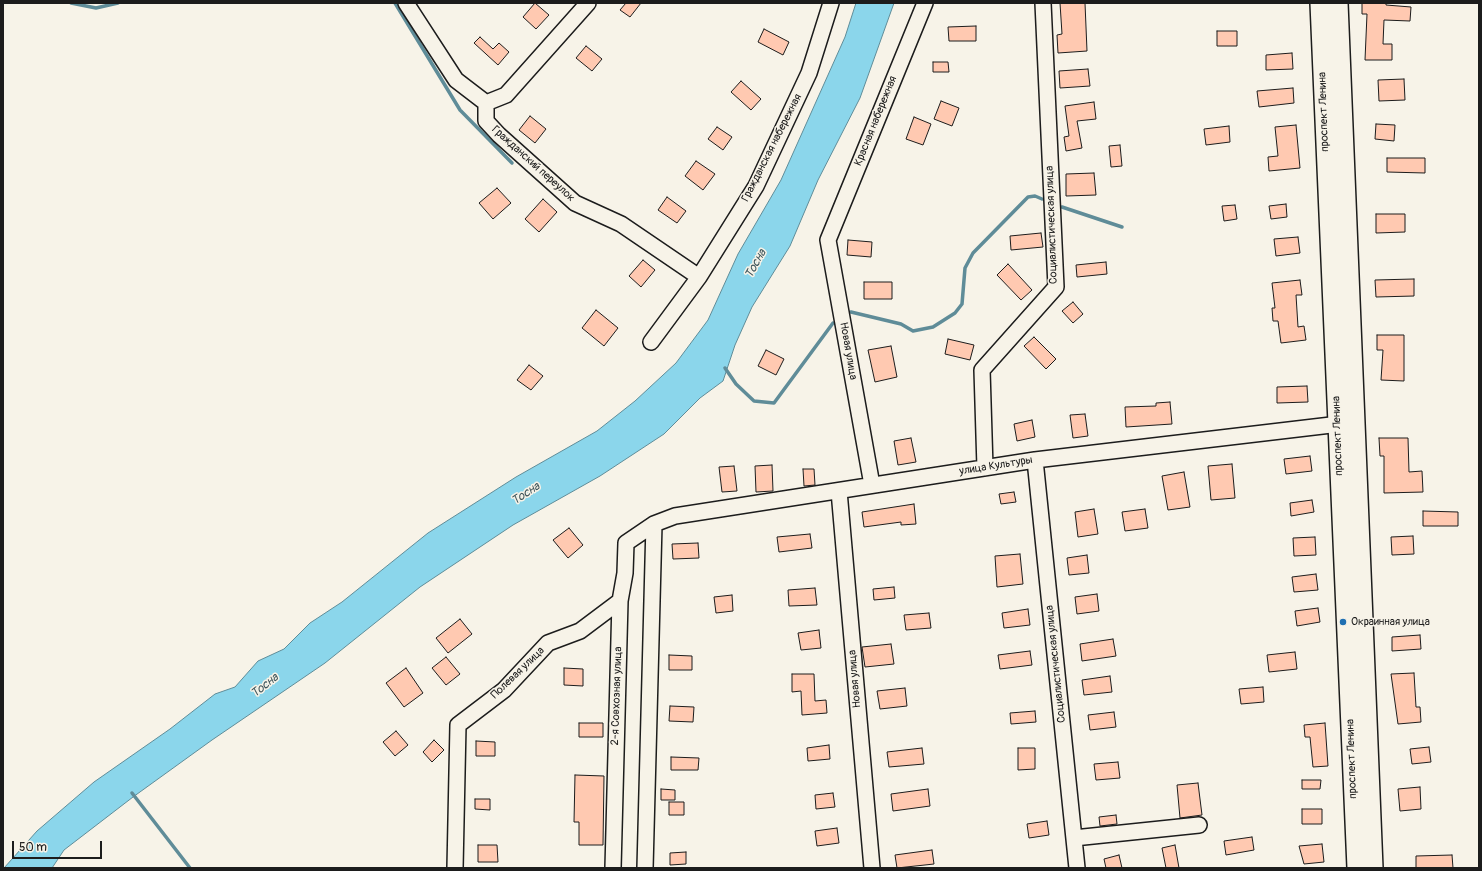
<!DOCTYPE html>
<html>
<head>
<meta charset="utf-8">
<style>
  body { margin:0 }
  #map { position:relative; width:1482px; height:871px; overflow:hidden; background:#f7f3e8; font-family:Pangolin,sans-serif }
  canvas { display:block }
  .frame { position:absolute; inset:0; border:4px solid #1c1c1c; pointer-events:none }
  .scale { position:absolute; left:12px; top:841px; width:90px; height:18px; box-sizing:border-box; border:2px solid #1c1c1c; border-top:0; padding-left:5px; font-size:12px; line-height:14px; white-space:nowrap; color:#1c1c1c; -webkit-text-stroke:3px #f7f3e8; paint-order:stroke }
</style>
</head>
<body>
<div id="map">
<canvas width="1482" height="871"></canvas>
<div class="frame"></div>
<div class="scale">50 m</div>
</div>
<script>
const ctx = document.querySelector('canvas').getContext('2d');
ctx.lineJoin = 'round';
function paint(path, color) { ctx.fillStyle = color; ctx.fill(path, 'evenodd'); }
const shape = rows => new Path2D(rows.map(r => 'M' + r).join(''));
function trace(path, color, width, dash) { ctx.strokeStyle = color; ctx.lineWidth = width; ctx.lineCap = dash ? 'butt' : 'round'; ctx.setLineDash(dash || []); ctx.stroke(path); }
function drawText(font, color, halo, rows, align = 'center') {
  ctx.font = font + ' Pangolin,sans-serif'; ctx.lineWidth = 3; ctx.setLineDash([]); ctx.textBaseline = 'middle'; ctx.strokeStyle = halo; ctx.fillStyle = color; for (const [text, x, y, turn = 0] of rows) {
    ctx.save(); ctx.translate(x, y); ctx.rotate((+turn || 0) * Math.PI / 180); ctx.textAlign = isNaN(turn) ? turn : align; if (halo) ctx.strokeText(text, 0, 0); ctx.fillText(text, 0, 0); ctx.restore();
  }
}
const water = shape([
  [856,3,894,3,860,98,818,180,790,246,752,307,735,345,723,381,700,398,664,434,600,476,513,525,420,587,325,663,212,740,133,797,64,850,52,868,4,868,37,831,94,782,170,729,215,694,235,687,258,661,284,649,310,623,342,602,428,533,516,477,597,431,635,401,676,363,708,320,738,254,781,180,845,37,856,3]
]);
const stream = shape([
  [71,3,96,8,118,3],
  [395,3,460,110,512,163],
  [1062,207,1122,227],
  [851,312,901,324,913,331,933,327,955,313,962,304,965,268,973,253,1028,197,1035,196,1042,199],
  [725,368,736,384,754,401,774,403,833,323],
  [132,793,190,868]
]);
const building = shape([
  [535,3,549,15,536,29,523,17,535,3],
  [626,3,641,3,630,17,620,10,626,3],
  [1060,3,1085,3,1087,51,1058,53,1057,35,1062,34,1060,3],
  [1362,3,1386,3,1386,5,1411,7,1410,21,1384,20,1383,44,1392,44,1392,60,1365,60,1367,14,1362,14,1362,3],
  [976,26,976,41,949,41,948,27,976,26],
  [764,29,789,42,783,55,758,42,764,29],
  [1217,31,1237,31,1237,46,1217,46,1217,31],
  [480,37,493,49,499,43,509,52,498,65,474,43,480,37],
  [586,46,602,59,592,71,576,58,586,46],
  [1292,53,1293,69,1266,70,1266,55,1292,53],
  [933,62,948,62,949,72,933,72,933,62],
  [1088,69,1090,86,1060,88,1059,71,1088,69],
  [1404,79,1405,100,1379,101,1378,80,1404,79],
  [741,81,761,99,751,110,731,92,741,81],
  [1293,88,1294,103,1259,107,1257,91,1293,88],
  [941,101,959,108,952,126,934,119,941,101],
  [1094,102,1096,119,1077,121,1082,148,1066,151,1064,137,1069,136,1065,106,1094,102],
  [530,116,546,129,535,143,519,130,530,116],
  [914,117,931,124,923,145,906,139,914,117],
  [1376,124,1395,125,1394,141,1375,139,1376,124],
  [1296,125,1300,168,1269,171,1268,157,1278,156,1275,127,1296,125],
  [1229,126,1230,142,1206,145,1204,129,1229,126],
  [717,127,732,137,723,150,708,139,717,127],
  [1120,145,1122,166,1111,167,1109,146,1120,145],
  [1387,158,1425,158,1425,173,1387,172,1387,158],
  [696,161,715,174,703,190,685,176,696,161],
  [1094,173,1096,195,1066,196,1066,174,1094,173],
  [497,188,511,203,493,219,479,203,497,188],
  [667,197,686,211,677,223,658,210,667,197],
  [543,199,557,212,539,232,525,219,543,199],
  [1286,204,1287,217,1271,219,1269,206,1286,204],
  [1235,205,1237,219,1224,221,1222,206,1235,205],
  [1376,214,1405,214,1405,232,1376,233,1376,214],
  [1041,233,1043,247,1011,250,1010,236,1041,233],
  [1298,237,1300,253,1276,256,1274,239,1298,237],
  [848,240,872,242,871,257,847,255,848,240],
  [643,260,655,270,641,287,629,276,643,260],
  [1106,262,1107,274,1077,277,1076,265,1106,262],
  [1008,264,1032,290,1021,300,997,275,1008,264],
  [1414,279,1414,296,1376,297,1375,280,1414,279],
  [1300,280,1302,295,1296,295,1298,327,1304,326,1306,340,1281,343,1278,321,1273,321,1272,308,1275,308,1272,283,1300,280],
  [864,282,892,282,892,299,864,299,864,282],
  [1073,302,1083,314,1073,323,1062,311,1073,302],
  [596,310,618,328,604,346,582,328,596,310],
  [1377,335,1404,335,1404,381,1381,380,1383,350,1377,350,1377,335],
  [1034,337,1056,359,1046,369,1024,346,1034,337],
  [948,339,974,345,970,360,945,354,948,339],
  [891,346,897,377,875,382,868,350,891,346],
  [766,350,784,359,776,375,758,366,766,350],
  [529,365,543,376,531,390,517,380,529,365],
  [1307,386,1308,402,1277,403,1277,387,1307,386],
  [1170,402,1172,424,1126,427,1125,407,1156,406,1156,403,1170,402],
  [1085,414,1088,436,1073,438,1070,415,1085,414],
  [1032,420,1035,437,1017,441,1014,424,1032,420],
  [911,438,916,462,898,465,894,441,911,438],
  [1379,438,1408,438,1409,472,1422,471,1423,492,1384,493,1384,456,1380,456,1379,438],
  [1310,456,1312,471,1286,474,1284,459,1310,456],
  [1232,464,1235,498,1211,500,1208,466,1232,464],
  [772,465,773,491,756,492,755,466,772,465],
  [734,466,737,491,722,492,719,467,734,466],
  [803,469,814,469,815,485,804,486,803,469],
  [1184,472,1190,507,1168,510,1162,476,1184,472],
  [1014,492,1016,502,1001,504,999,494,1014,492],
  [1312,500,1314,512,1291,516,1290,503,1312,500],
  [914,504,916,524,901,525,901,522,864,527,862,512,914,504],
  [1094,509,1098,534,1078,537,1075,512,1094,509],
  [1145,509,1148,528,1125,531,1122,512,1145,509],
  [1423,511,1458,512,1458,526,1423,526,1423,511],
  [569,528,583,545,568,558,553,540,569,528],
  [810,534,812,548,779,552,777,537,810,534],
  [1413,536,1414,554,1392,555,1391,537,1413,536],
  [1315,537,1316,555,1294,556,1293,538,1315,537],
  [698,543,699,558,673,559,672,544,698,543],
  [1020,554,1023,584,997,587,995,556,1020,554],
  [1087,555,1089,573,1069,575,1067,558,1087,555],
  [1316,574,1318,590,1294,592,1292,577,1316,574],
  [894,587,895,598,874,600,873,589,894,587],
  [815,588,817,605,789,606,788,590,815,588],
  [1097,594,1099,611,1077,614,1075,597,1097,594],
  [732,595,733,611,716,613,714,597,732,595],
  [1318,608,1320,622,1297,626,1295,611,1318,608],
  [1028,609,1030,625,1004,628,1002,613,1028,609],
  [929,613,931,628,906,630,904,615,929,613],
  [460,619,472,634,448,653,436,638,460,619],
  [819,630,821,648,801,650,798,633,819,630],
  [1420,635,1421,649,1392,651,1392,637,1420,635],
  [1113,639,1116,656,1082,661,1080,644,1113,639],
  [891,644,894,664,865,667,862,647,891,644],
  [1030,651,1032,665,1000,669,998,655,1030,651],
  [1295,652,1297,669,1269,672,1267,655,1295,652],
  [669,655,692,656,692,670,669,670,669,655],
  [446,657,460,674,446,685,432,668,446,657],
  [406,668,423,693,404,707,386,683,406,668],
  [564,668,583,669,583,686,564,685,564,668],
  [1414,673,1416,707,1420,707,1421,722,1398,724,1391,674,1414,673],
  [792,674,814,674,815,701,826,700,827,713,802,715,801,691,792,692,792,674],
  [1110,676,1112,692,1084,695,1082,680,1110,676],
  [1263,687,1264,702,1241,704,1239,689,1263,687],
  [905,688,907,706,880,709,877,691,905,688],
  [670,706,694,707,693,722,669,721,670,706],
  [1035,711,1036,722,1011,724,1010,713,1035,711],
  [1114,712,1116,727,1090,730,1088,715,1114,712],
  [579,723,603,723,603,737,579,737,579,723],
  [1325,723,1328,766,1313,767,1310,737,1305,737,1304,725,1325,723],
  [396,731,408,745,395,756,383,742,396,731],
  [434,740,444,750,432,762,423,752,434,740],
  [476,741,495,742,495,756,476,756,476,741],
  [829,745,830,759,808,761,807,748,829,745],
  [1429,747,1431,762,1412,764,1410,749,1429,747],
  [922,748,924,764,889,767,887,752,922,748],
  [1018,748,1035,748,1035,769,1018,770,1018,748],
  [671,757,699,758,698,770,671,770,671,757],
  [1118,762,1120,778,1096,780,1094,764,1118,762],
  [575,775,604,776,603,845,579,845,579,822,574,822,575,775],
  [1302,780,1321,780,1320,789,1302,789,1302,780],
  [1198,783,1202,815,1180,818,1177,785,1198,783],
  [1420,787,1421,809,1400,811,1398,789,1420,787],
  [661,789,675,790,675,800,661,800,661,789],
  [928,789,930,806,893,811,891,794,928,789],
  [833,793,835,807,816,809,815,795,833,793],
  [475,799,490,799,490,810,475,809,475,799],
  [669,802,684,802,684,815,669,815,669,802],
  [1302,809,1322,809,1322,824,1302,824,1302,809],
  [1116,815,1117,824,1100,826,1099,817,1116,815],
  [1047,821,1049,835,1029,838,1027,824,1047,821],
  [837,828,839,843,817,846,815,831,837,828],
  [1252,837,1254,850,1226,855,1224,841,1252,837],
  [1322,844,1324,862,1304,864,1299,846,1322,844],
  [478,845,497,845,498,862,478,862,478,845],
  [1175,845,1179,868,1166,868,1162,848,1175,845],
  [932,850,934,864,897,868,895,855,932,850],
  [686,852,686,864,670,865,670,853,686,852],
  [1119,855,1122,868,1106,868,1104,859,1119,855],
  [1452,855,1453,868,1416,868,1416,856,1452,855]
]);
const minor = shape([
  [406,3,456,80,486,103,486,121,499,135,575,203,621,224,699,277],
  [486,103,506,95,588,3],
  [651,342,699,277,756,186,809,73,831,3],
  [1035,460,1077,868],
  [985,468,982,370,1056,287,1043,3],
  [872,485,828,240,925,3],
  [839,491,872,868],
  [1074,838,1199,825],
  [455,868,458,725,504,690,548,643,580,631,620,601],
  [613,868,620,601,625,573,626,543,654,524,675,516,1035,460,1348,423],
  [645,868,654,524]
]);
const major = shape([
  [1320,3,1357,868],
  [1338,3,1373,868]
]);
const markers = [
  [1343,622,4,"#1f6fb2"]
];
const streetNames = [
  ["проспект Ленина",1324,112,-92],
  ["Красная набережная",876,121,-68],
  ["Гражданская набережная",772,148,-63],
  ["Гражданский переулок",533,164,42],
  ["Социалистическая улица",1052,225,-92],
  ["Новая улица",848,351,80],
  ["проспект Ленина",1338,436,-92],
  ["улица Культуры",996,466,-9],
  ["Социалистическая улица",1056,664,-96],
  ["Полевая улица",518,673,-44],
  ["Новая улица",855,679,-95],
  ["2-я Совхозная улица",617,696,-88],
  ["проспект Ленина",1352,759,-92]
];
const poiNames = [
  ["Окраинная улица",1351,622]
];
const waterNames = [
  ["Тосна",756,264,-61],
  ["Тосна",526,494,-33],
  ["Тосна",265,686,-38]
];
paint(water, '#8bd6eb');
trace(water, '#5f8c98', 1);
trace(stream, '#5f8c98', 3.5);
paint(building, '#ffc9b1');
trace(building, '#1c1c1c', 1);
trace(minor, '#1c1c1c', 18);
trace(major, '#1c1c1c', 22);
trace(minor, '#f7f3e8', 15);
trace(major, '#f7f3e8', 19);
for (const [x, y, r, color] of markers) { const dot = new Path2D(); dot.arc(x, y, r, 0, 2 * Math.PI); ctx.fillStyle = color; ctx.fill(dot); trace(dot, '#f7f3e8', 1.5); }
drawText('11px', '#1c1c1c', '#f7f3e8', streetNames);
drawText('11px', '#1c1c1c', '#f7f3e8', poiNames, 'left');
drawText('italic 12px', '#3d545a', '#f7f3e8', waterNames);
</script>
</body>
</html>
